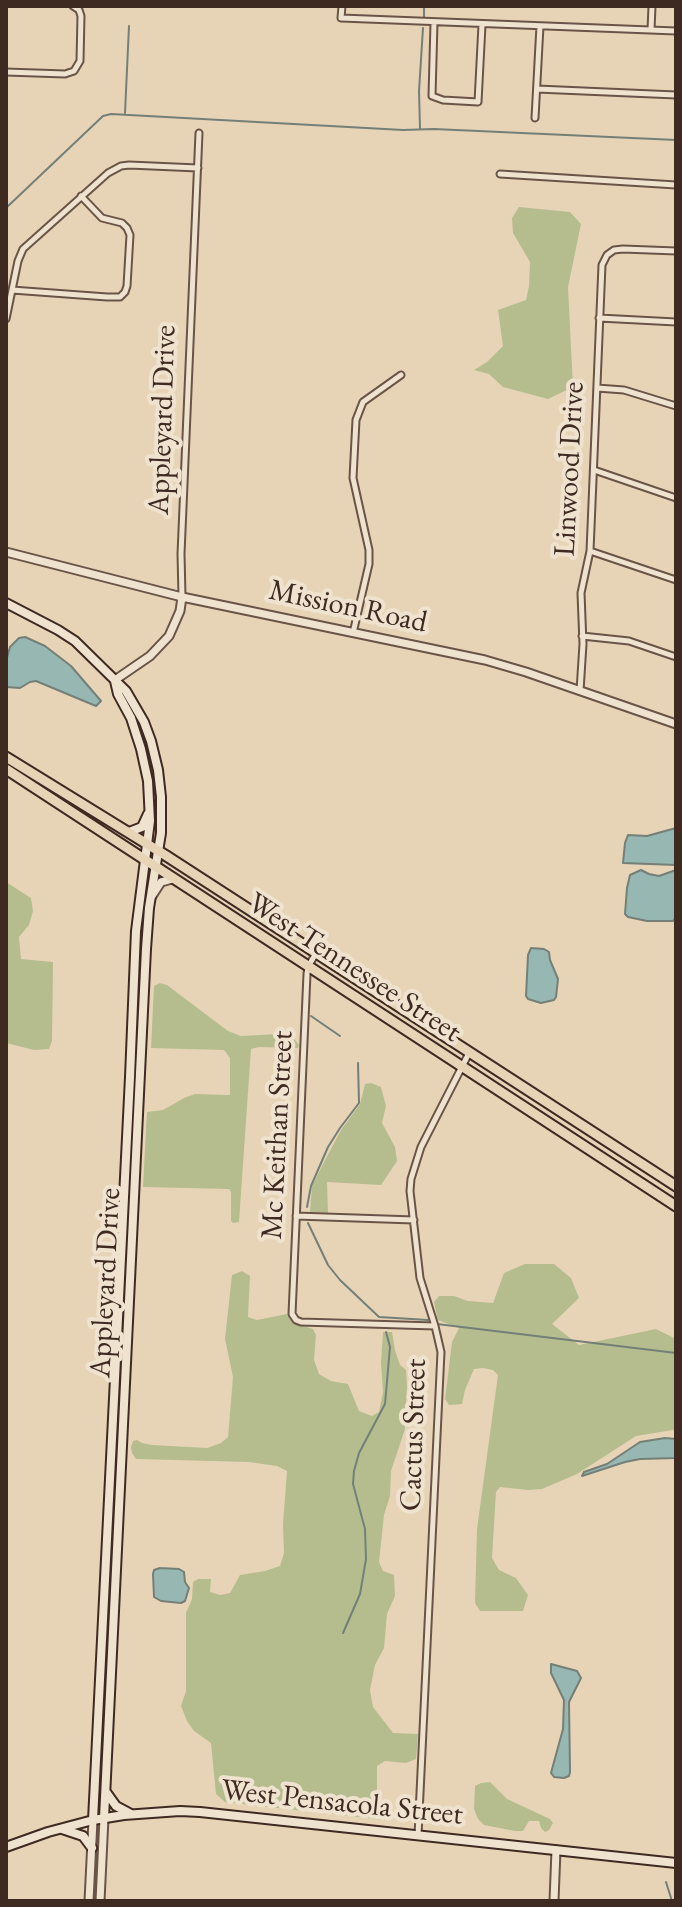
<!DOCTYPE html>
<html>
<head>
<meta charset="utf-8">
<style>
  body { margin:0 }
  #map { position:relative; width:682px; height:1907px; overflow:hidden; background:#e7d4b7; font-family:"EB Garamond",serif }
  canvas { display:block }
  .frame { position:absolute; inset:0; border:8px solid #3f2a22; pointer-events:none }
</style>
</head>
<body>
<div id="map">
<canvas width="682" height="1907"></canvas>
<div class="frame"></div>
</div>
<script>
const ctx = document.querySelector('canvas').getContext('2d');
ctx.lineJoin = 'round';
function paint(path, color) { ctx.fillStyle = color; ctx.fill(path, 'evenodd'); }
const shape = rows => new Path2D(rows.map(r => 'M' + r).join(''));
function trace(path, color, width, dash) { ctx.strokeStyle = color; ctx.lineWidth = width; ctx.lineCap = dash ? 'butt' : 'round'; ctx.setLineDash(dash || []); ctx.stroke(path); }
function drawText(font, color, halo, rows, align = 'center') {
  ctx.font = font + ' "EB Garamond",serif'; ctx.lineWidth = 8; ctx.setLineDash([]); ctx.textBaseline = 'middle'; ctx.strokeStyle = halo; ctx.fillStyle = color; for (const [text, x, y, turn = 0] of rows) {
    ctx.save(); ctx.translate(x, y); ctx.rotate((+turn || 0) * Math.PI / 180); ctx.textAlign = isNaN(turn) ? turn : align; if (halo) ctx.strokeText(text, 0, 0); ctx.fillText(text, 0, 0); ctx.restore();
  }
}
const green = shape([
  [519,207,570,212,581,224,568,287,573,387,548,399,503,387,489,374,474,370,487,362,503,346,498,310,526,300,529,286,530,262,513,233,512,218],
  [6,882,31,898,33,911,29,925,19,937,21,959,53,962,52,1041,49,1049,34,1050,6,1043],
  [160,983,167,985,228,1031,241,1036,278,1034,292,1036,299,1045,298,1048,259,1047,251,1049,239,1222,233,1223,231,1221,231,1192,229,1189,143,1187,147,1112,163,1110,184,1098,195,1094,230,1095,230,1058,224,1050,151,1048,154,986],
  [371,1083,381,1087,386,1106,382,1123,395,1147,397,1161,381,1185,327,1182,328,1213,310,1212,312,1186,323,1164,341,1130,360,1104,365,1084],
  [525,1264,554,1264,571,1278,579,1298,552,1324,579,1345,656,1329,676,1339,676,1432,673,1430,636,1436,577,1474,542,1489,528,1490,500,1487,496,1492,492,1558,499,1570,516,1578,528,1595,523,1611,480,1611,475,1603,477,1529,498,1375,493,1370,483,1368,474,1369,465,1390,462,1404,449,1405,445,1399,452,1342,459,1328,438,1320,434,1302,439,1296,454,1296,468,1301,493,1303,504,1273],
  [242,1271,250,1276,248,1317,257,1320,287,1314,292,1322,313,1329,316,1335,314,1360,319,1374,331,1381,348,1384,359,1411,372,1416,379,1412,383,1392,381,1363,383,1332,392,1332,395,1350,400,1365,406,1370,407,1385,405,1429,391,1471,390,1496,384,1515,379,1562,383,1571,394,1575,395,1596,387,1614,384,1648,375,1665,370,1690,373,1707,393,1733,418,1734,416,1759,406,1763,385,1761,377,1766,377,1791,386,1811,385,1820,225,1802,216,1794,211,1743,194,1731,187,1721,181,1706,186,1691,186,1613,192,1599,193,1582,198,1579,211,1579,210,1592,220,1595,230,1593,240,1575,265,1571,280,1566,284,1553,283,1524,287,1471,277,1466,249,1462,136,1459,132,1453,131,1447,133,1441,137,1440,142,1443,152,1445,207,1448,221,1443,228,1437,233,1377,225,1339,232,1275],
  [490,1782,507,1799,550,1819,553,1823,549,1830,545,1832,541,1828,539,1821,529,1821,523,1831,515,1831,484,1825,478,1819,474,1809,475,1786,481,1783]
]);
const water = shape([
  [25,637,45,646,71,666,101,701,96,706,36,681,30,682,20,688,6,687,6,661,10,647,19,638,25,637],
  [676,828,676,865,623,863,625,843,628,835,647,836,676,828],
  [641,870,649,874,659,876,676,870,676,917,673,921,647,921,628,917,625,914,627,888,630,875,641,870],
  [531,948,544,949,549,952,550,960,558,979,556,997,554,1000,541,1003,528,999,526,996,528,955,531,948],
  [665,1438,676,1439,676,1458,640,1459,625,1462,582,1476,584,1472,607,1464,640,1442,665,1438],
  [160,1568,179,1569,184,1572,185,1582,189,1588,185,1601,181,1603,161,1601,154,1597,153,1574,154,1570,160,1568],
  [551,1664,577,1671,581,1678,569,1702,570,1772,569,1776,564,1778,554,1777,551,1773,563,1729,564,1700,551,1673,551,1664]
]);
const stream = shape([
  [424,17,424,6],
  [125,113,129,26],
  [420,129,419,91,423,28],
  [6,208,103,116,111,114,403,130,434,129,676,140],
  [311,1016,340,1036],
  [307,1207,311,1186,328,1147,340,1128,359,1103,358,1063],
  [308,1223,328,1265,340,1280,379,1317,428,1320],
  [437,1324,676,1353],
  [343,1633,360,1594,366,1559,365,1529,353,1484,354,1471,359,1453,385,1404,390,1347,386,1332],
  [666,1882,672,1901]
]);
const minor = shape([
  [342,6,341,18,676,31],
  [434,23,432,96,443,100,478,102,482,25],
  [651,30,652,6],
  [6,72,65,74,74,71,80,61,81,16,79,10,73,6],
  [537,89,676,95],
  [535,118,540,26],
  [500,174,676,185],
  [12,290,107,297,120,297,125,292,127,286,130,235,127,228,122,223,102,218,81,196],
  [599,318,676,322],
  [6,319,18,261,23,249,108,173,121,166,129,165,198,168],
  [597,388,624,390,676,406],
  [594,470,676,498],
  [590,551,676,580],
  [182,596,181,554,199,133],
  [353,633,369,564,369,550,353,478,356,420,363,402,401,375],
  [582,636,629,641,676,657],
  [580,691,583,644,581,593,590,551,602,265,607,255,614,250,623,249,676,251],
  [316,953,308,967,307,974,292,1314,296,1320,301,1322,435,1326],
  [296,1216,414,1220],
  [418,1835,441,1352,435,1326,420,1278,410,1191,411,1179,421,1147,469,1053]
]);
const tertiary = shape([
  [6,552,182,597,485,660,526,672,676,724],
  [115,680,150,656,169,636,180,611,182,597],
  [152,896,161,882,172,879],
  [89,1901,93,1820],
  [100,1901,104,1818],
  [554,1901,556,1850]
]);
const secondary = shape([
  [6,603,58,630,75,641,126,691,144,722,151,741,158,770,161,797,161,833,149,908,146,949,104,1818],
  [129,832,142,827,148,814],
  [106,1792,116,1806,131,1814],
  [93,1820,130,1077,136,931,150,821,148,781,141,749,131,718,118,694,115,681],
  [62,1829,83,1836,92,1848],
  [6,1847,48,1832,93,1820,124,1815,180,1811,200,1812,676,1863]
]);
const primary = shape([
  [6,757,165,855,676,1186],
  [6,769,676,1206]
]);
const streetNames = [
  ["Appleyard Drive",163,420,-88],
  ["Linwood Drive",570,469,-87],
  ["Mission Road",348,607,12],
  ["West Tennessee Street",354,968,33],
  ["Mc Keithan Street",278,1135,-87],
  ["Appleyard Drive",106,1283,-87],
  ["Cactus Street",414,1435,-88],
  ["West Pensacola Street",342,1803,6]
];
paint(green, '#b5bd8e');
paint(water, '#97b8b2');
trace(water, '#747f78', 2);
trace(stream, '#747f78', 2);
trace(minor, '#695447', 9);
trace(tertiary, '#695447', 11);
trace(secondary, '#3f2a22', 12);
trace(primary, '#3f2a22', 13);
trace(minor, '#efe3d0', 5);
trace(tertiary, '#efe3d0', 7);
trace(secondary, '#efe3d0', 8);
trace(primary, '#e7d4b7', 9);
drawText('30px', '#3f2a22', '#efe3d0', streetNames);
</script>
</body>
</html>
